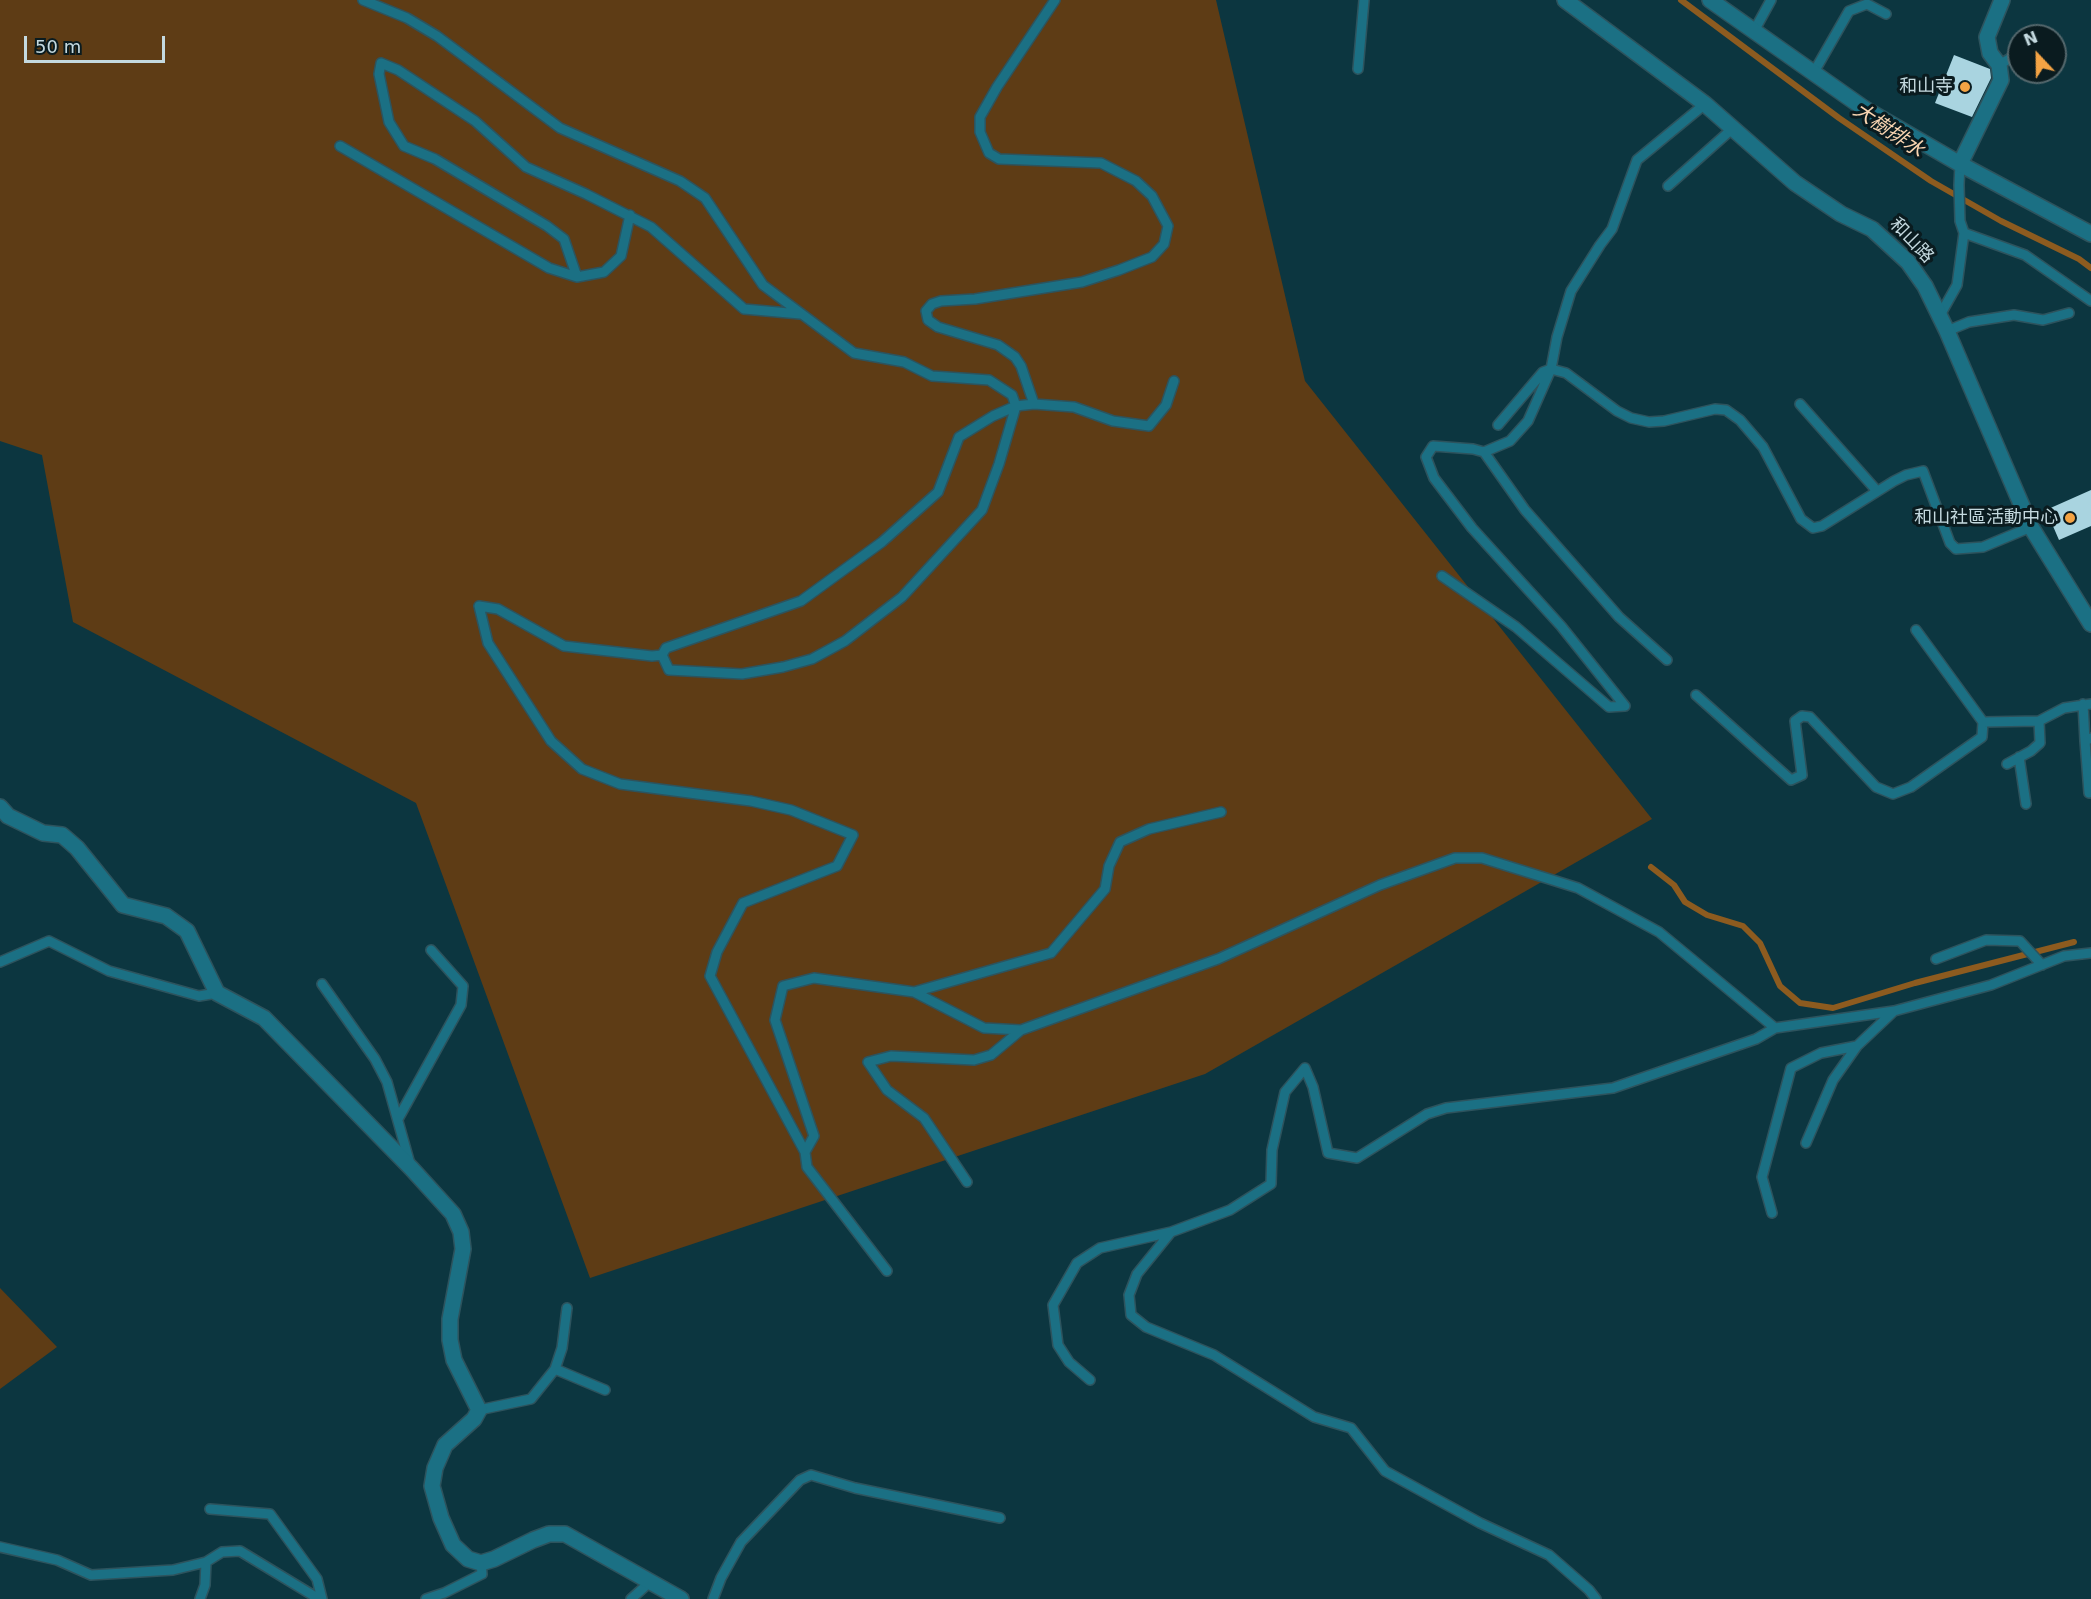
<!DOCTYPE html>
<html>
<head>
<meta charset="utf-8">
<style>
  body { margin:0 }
  #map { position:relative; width:2091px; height:1599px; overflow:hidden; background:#0c3640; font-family:"DejaVu Sans",sans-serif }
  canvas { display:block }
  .north { position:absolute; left:2007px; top:24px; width:60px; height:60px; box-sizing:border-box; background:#0a1b1f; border:2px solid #54676c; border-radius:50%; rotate:338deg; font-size:16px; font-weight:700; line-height:24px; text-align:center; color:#c4d9df }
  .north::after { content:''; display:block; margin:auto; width:21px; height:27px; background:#f4a344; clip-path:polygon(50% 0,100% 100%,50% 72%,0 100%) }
  .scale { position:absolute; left:24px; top:36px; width:141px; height:27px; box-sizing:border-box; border:3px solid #c4d9df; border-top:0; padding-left:8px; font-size:18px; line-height:21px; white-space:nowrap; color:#c4d9df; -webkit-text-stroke:4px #0a1b1f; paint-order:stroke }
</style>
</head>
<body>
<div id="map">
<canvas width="2091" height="1599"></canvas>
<div class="north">N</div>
<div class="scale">50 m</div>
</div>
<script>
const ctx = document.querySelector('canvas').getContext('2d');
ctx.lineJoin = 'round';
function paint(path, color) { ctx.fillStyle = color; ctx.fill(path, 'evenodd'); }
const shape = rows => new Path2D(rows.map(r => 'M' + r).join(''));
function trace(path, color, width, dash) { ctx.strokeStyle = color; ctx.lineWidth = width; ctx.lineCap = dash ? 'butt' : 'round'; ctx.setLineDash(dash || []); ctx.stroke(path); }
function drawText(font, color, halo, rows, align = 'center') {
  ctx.font = font + ' "DejaVu Sans","Noto Sans TC",sans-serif'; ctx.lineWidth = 6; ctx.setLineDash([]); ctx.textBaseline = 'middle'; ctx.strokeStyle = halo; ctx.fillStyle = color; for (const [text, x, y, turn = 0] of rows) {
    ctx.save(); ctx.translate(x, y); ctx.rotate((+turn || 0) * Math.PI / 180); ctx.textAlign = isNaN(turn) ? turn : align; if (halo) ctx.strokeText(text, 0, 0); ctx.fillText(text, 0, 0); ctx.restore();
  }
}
const green = shape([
  [0,0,1216,0,1305,381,1652,819,1205,1074,590,1278,416,803,73,622,42,455,0,441],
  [0,1288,57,1347,0,1389]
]);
const stream = shape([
  [1681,0,1839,118,1931,181,2001,221,2079,259,2091,268],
  [1651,867,1674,885,1685,902,1707,915,1743,926,1760,943,1780,986,1800,1003,1833,1008,1915,983,2074,942]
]);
const building = shape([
  [1954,55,1990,69,1991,78,1972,117,1935,103],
  [2091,490,2091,526,2059,540,2046,510]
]);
const service = shape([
  [363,0,407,18,437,36,560,128,680,181,705,198,763,285,854,353,904,362,932,376,989,380,1012,395,1016,406,999,464,982,510,902,597,845,641,812,659,783,667,742,674,669,670,662,655,652,656,564,646,498,609,479,606,488,643,551,741,582,769,620,784,751,801,791,810,853,835,837,866,743,903,717,952,710,976,805,1152,814,1136,775,1020,783,986,814,978,914,992,984,1028,1021,1030,991,1055,974,1060,891,1056,868,1062,887,1090,924,1118,967,1182],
  [1754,31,1771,0],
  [1999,65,2019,53],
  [1358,69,1364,0],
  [1814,72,1849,11,1867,4,1886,14],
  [340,146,549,268,577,277,564,239,547,226,435,159,404,146,389,122,379,74,381,63,398,70,475,121,526,167,586,194,651,227,744,309,800,314],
  [1668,186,1732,129],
  [1964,233,2025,255,2091,301],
  [577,277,604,272,621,256,630,215],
  [1939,317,1957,285,1964,233,1960,221,1959,185,1960,164],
  [1947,331,1969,322,2014,315,2043,320,2069,313],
  [1034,404,1021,366,1015,357,998,345,938,327,928,320,926,311,932,304,941,301,975,299,1082,282,1119,270,1152,257,1164,244,1168,226,1152,196,1136,181,1101,163,999,159,989,153,980,132,980,117,997,87,1055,0],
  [1800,404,1877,491],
  [1498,425,1543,372,1551,369,1566,373,1617,411,1631,418,1649,422,1664,421,1715,409,1726,410,1740,420,1763,447,1801,519,1813,528,1822,526,1894,481,1906,475,1923,471,1950,543,1956,549,1983,547,2031,527],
  [1484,452,1525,510,1619,617,1667,660],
  [1442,576,1516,627,1609,707,1625,706,1561,626,1472,528,1434,478,1426,457,1433,446,1473,449,1484,452,1510,441,1528,421,1551,369,1557,337,1571,291,1600,245,1612,229,1637,160,1705,104],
  [662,655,666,648,801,601,882,542,938,492,959,437,993,416,1016,406,1034,404,1074,407,1113,421,1149,426,1166,405,1174,381],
  [1696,695,1791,780,1802,775,1795,721,1802,716,1810,717,1876,787,1893,794,1911,787,1982,737,1983,722,1916,630],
  [2083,704,2085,741],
  [1983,722,2039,721,2064,708,2091,704],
  [2019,757,2026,804],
  [2007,764,2031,751,2040,743,2039,721],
  [2089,793,2085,741,2091,738],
  [1936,959,1986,940,2020,941,2042,965],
  [0,962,49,941,109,971,199,996,217,993],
  [322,984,375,1059,387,1082,410,1164],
  [914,992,1051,953,1105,889,1109,866,1120,842,1149,829,1221,812],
  [1775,1028,1894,1011,1991,985,2064,956,2091,953],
  [1021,1030,1218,959,1380,885,1455,858,1482,858,1578,888,1659,932,1775,1028,1756,1039,1613,1088,1446,1108,1427,1114,1357,1158,1328,1153,1313,1087,1305,1068,1285,1092,1272,1150,1271,1184,1230,1210,1171,1232,1137,1274,1129,1295,1131,1315,1146,1327,1214,1355,1314,1417,1351,1428,1385,1471,1480,1523,1549,1555,1589,1590,1596,1599],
  [398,1119,461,1005,463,986,431,950],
  [1806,1143,1833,1080,1857,1046,1894,1011],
  [805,1152,807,1167,887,1271],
  [1772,1213,1762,1177,1791,1068,1821,1053,1857,1046],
  [555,1369,605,1390],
  [1090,1380,1069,1362,1058,1345,1053,1305,1077,1263,1100,1248,1171,1232],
  [479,1410,531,1399,555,1369,562,1348,567,1308],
  [210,1509,270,1514,317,1579,322,1599],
  [0,1547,57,1560,91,1575,173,1570,206,1562,222,1552,240,1551,319,1599],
  [200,1599,205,1585,206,1562],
  [426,1599,444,1593,482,1574,481,1563],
  [631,1599,650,1582],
  [713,1599,721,1578,741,1542,800,1480,811,1475,855,1488,1000,1518]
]);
const minor = shape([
  [1565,0,1705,104,1795,183,1841,214,1872,229,1908,262,1925,286,1947,331,2031,527,2091,624],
  [1710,0,1865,109,1960,164,2091,234],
  [1960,164,2001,80,1999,65,1990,53,1987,37,2002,0],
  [0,807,8,816,43,833,62,835,77,848,123,905,166,916,187,931,217,993,264,1018,412,1169,453,1214,461,1232,463,1249,450,1319,450,1340,454,1360,479,1410,474,1419,445,1445,435,1468,432,1486,441,1518,453,1545,468,1559,481,1563,494,1559,533,1540,549,1534,565,1534,681,1599]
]);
const markers = [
  [1965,87,6,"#f4a344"],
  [2070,518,6,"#f4a344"]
];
const poiNames = [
  ["和山寺",1953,87],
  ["和山社區活動中心",2058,518]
];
const streetNames = [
  ["和山路",1911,241,46]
];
const waterNames = [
  ["大樹排水",1888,131,34]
];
paint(green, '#5e3c15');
trace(stream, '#8d5b1f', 6);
paint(building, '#a9d4e0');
trace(service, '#2d535d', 12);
trace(minor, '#2d535d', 18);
trace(service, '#1b7084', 9);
trace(minor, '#1b7084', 15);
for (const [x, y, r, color] of markers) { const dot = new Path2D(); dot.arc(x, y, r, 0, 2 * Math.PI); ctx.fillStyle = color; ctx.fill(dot); trace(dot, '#0a1b1f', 2); }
drawText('18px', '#c4d9df', '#0a1b1f', poiNames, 'right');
drawText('18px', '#c4d9df', '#0a1b1f', streetNames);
drawText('italic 20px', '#f9d5b2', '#0a1b1f', waterNames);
</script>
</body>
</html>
